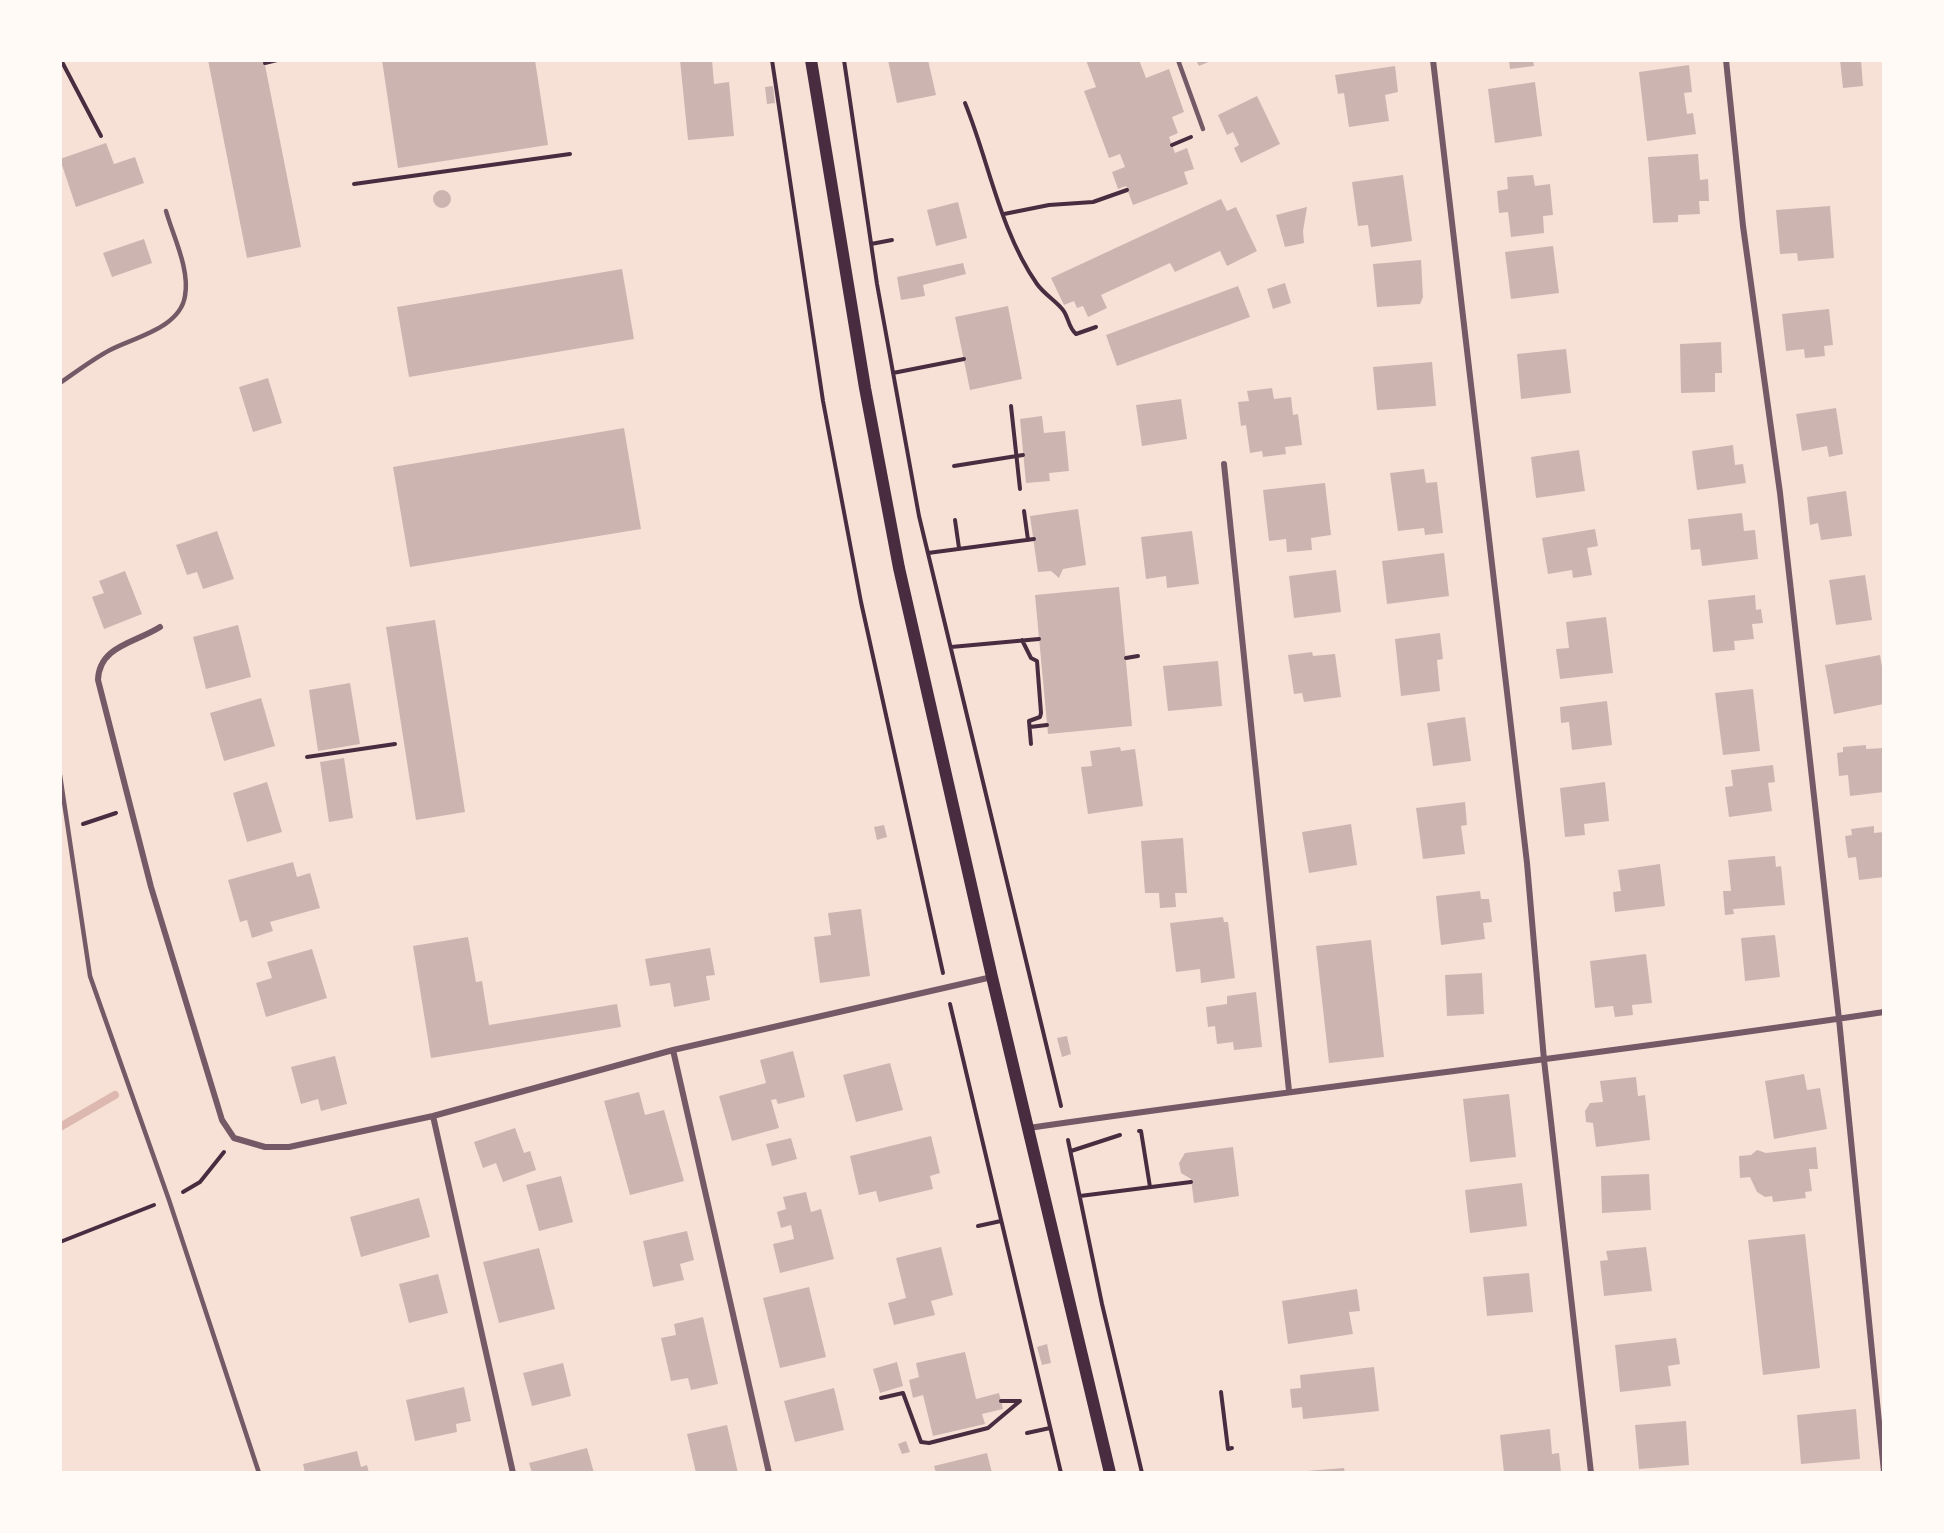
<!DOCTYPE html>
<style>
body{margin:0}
#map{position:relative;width:1944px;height:1533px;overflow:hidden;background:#f7e1d7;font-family:"Golos Text",sans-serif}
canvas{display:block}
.frame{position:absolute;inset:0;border:62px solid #fffaf5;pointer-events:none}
</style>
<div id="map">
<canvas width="1944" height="1533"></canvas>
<div class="frame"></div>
</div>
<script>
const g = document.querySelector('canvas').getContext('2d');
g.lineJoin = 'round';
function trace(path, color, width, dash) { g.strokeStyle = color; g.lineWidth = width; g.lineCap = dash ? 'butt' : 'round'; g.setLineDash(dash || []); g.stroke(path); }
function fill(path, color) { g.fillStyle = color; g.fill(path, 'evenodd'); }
const stream = new Path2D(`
 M60,1127L115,1095`);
const building = new Path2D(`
 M208,60H264L301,247L247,258Z
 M382,60H535L548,145L398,168Z
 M680,60H712L714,84L729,82L734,136L688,140Z
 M888,60H928L936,95L897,103Z
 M1086,60H1139L1146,78L1169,69L1184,112L1172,117L1178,133L1169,137L1175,153L1187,148L1194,169L1184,172L1188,184L1133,205L1126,186L1118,189L1112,172L1125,167L1120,154L1109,158L1084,91L1096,87Z
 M1196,60H1213L1199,66Z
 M1509,60H1533L1534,66L1510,69Z
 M1840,60H1861L1863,86L1843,88Z
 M1689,65L1692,92L1684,93L1687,114L1693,113L1696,134L1647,141L1639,72Z
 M1395,66L1398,92L1385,95L1389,121L1349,127L1344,93L1338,94L1335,75Z
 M1535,82L1542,136L1495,143L1488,89Z
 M773,86L775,103L767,104L765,87Z
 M1257,96L1280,144L1241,163L1234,148L1239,145L1233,132L1227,135L1218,115Z
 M106,143L114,164L135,157L144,183L76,207L60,159Z
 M1698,154L1700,180L1708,179L1709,201H1699L1700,214L1678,215V222L1653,223L1648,157Z
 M1403,175L1412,241L1371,247L1368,225L1358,226L1352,182Z
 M1533,175L1535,186L1550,184L1553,215L1543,216L1544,233L1511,237L1508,212L1499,213L1497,191L1508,189L1507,177Z
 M433 199a9 9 0 1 1 18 0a9 9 0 1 1-18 0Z
 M1221,199L1227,211L1236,207L1257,251L1227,266L1220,251L1175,272L1170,263L1101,295L1107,308L1088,317L1083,306L1077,308L1074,301L1064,305L1051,278Z
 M958,202L967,238L936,246L927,210Z
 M1830,206L1834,258L1798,261L1797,253L1780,254L1776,210Z
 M1307,207L1303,231L1304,243L1285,247L1276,215Z
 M144,239L152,263L112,277L103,253Z
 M1553,246L1559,293L1511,299L1505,252Z
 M1421,260L1423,297L1420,304L1377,307L1373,264Z
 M963,263L966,274L923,285L925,296L901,300L897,277Z
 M622,269L634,339L409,377L397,307Z
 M1285,283L1291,303L1273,309L1267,289Z
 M1238,286L1250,317L1117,366L1106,335Z
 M1008,306L1022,379L970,390L955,317Z
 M1829,309L1833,345L1824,346L1825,356L1805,358L1804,349L1786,351L1782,314Z
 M1721,342L1722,373H1715V392L1681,393L1680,344Z
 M1566,349L1571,393L1521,399L1517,354Z
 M1432,362L1436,406L1377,410L1373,367Z
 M268,378L282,423L253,432L239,387Z
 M1272,388L1274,399L1291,397L1293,415L1298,414L1302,445L1285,447L1286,454L1263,457L1262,451L1250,453L1246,425L1241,426L1238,402L1249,401L1247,391Z
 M1181,399L1187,439L1142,446L1136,405Z
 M1836,408L1843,454L1829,457L1827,446L1802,451L1796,414Z
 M1042,416L1044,433L1065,431L1069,471L1049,473L1050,481L1026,483L1020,419Z
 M624,428L641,529L410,567L393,467Z
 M1733,445L1735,465L1743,464L1746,483L1697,490L1692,451Z
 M1579,450L1585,491L1536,498L1531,457Z
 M1424,469L1426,483L1437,482L1443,533L1425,535L1424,528L1398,531L1390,473Z
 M1325,483L1331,535L1311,538L1312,550L1287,552L1286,539L1269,541L1263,490Z
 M1846,491L1852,536L1821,540L1818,523L1810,525L1807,497Z
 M1078,509L1086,565L1063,569L1059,578L1051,571L1038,572L1030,516Z
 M1742,513L1744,531L1755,530L1758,559L1702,566L1700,549L1691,550L1688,519Z
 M1595,529L1598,546L1587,548L1592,575L1573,578L1572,570L1548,574L1542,538Z
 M217,531L234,579L203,589L197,572L187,575L176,545Z
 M1192,531L1199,584L1167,588L1166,576L1146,579L1141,537Z
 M1444,553L1449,596L1387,604L1382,561Z
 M1336,570L1341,612L1294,618L1289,576Z
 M125,571L142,614L104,629L92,597L104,593L99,581Z
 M1865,575L1872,620L1836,625L1829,580Z
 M1119,587L1132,726L1048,734L1035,595Z
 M1755,595L1756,610L1761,609L1763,623L1752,624L1754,639L1734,641L1735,650L1713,652L1708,600Z
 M1606,617L1613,673L1560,679L1556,649L1569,648L1566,622Z
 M435,620L465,812L416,820L386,627Z
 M238,625L251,677L206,689L193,637Z
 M1440,633L1443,659L1437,660L1440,691L1401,696L1395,639Z
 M1312,652L1313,656L1335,654L1341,697L1304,702L1302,693L1294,694L1288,655Z
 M1880,655L1884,678V704L1834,714L1825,665Z
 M1218,661L1222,706L1168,711L1163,666Z
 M350,683L360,744L318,751L309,690Z
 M1753,689L1760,751L1723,755L1715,693Z
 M261,698L275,746L224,761L210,713Z
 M1607,701L1612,745L1572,750L1569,722L1561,723L1560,707Z
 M1465,717L1471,761L1433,766L1427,723Z
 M1866,745V749L1884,748V792L1850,796L1848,775L1839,776L1837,753L1843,752V747Z
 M1120,747L1121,751L1135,749L1143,806L1088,814L1081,767L1092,766L1090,751Z
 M344,758L353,818L329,822L320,762Z
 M1773,765L1775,782L1768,783L1772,811L1729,817L1725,787L1733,786L1731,770Z
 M267,782L282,832L247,842L233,793Z
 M1605,782L1609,821L1584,824L1585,835L1565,837L1560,788Z
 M1465,802L1467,825L1461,826L1465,854L1423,859L1416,808Z
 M1351,824L1357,865L1309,873L1302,832Z
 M884,825L887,837L877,840L874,827Z
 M1874,826V833L1884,832V877L1859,880L1856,857L1848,858L1845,836L1852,835L1851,829Z
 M1183,838L1187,893H1175L1176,907L1160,908L1159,893H1145L1141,841Z
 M1775,856L1776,867L1781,866L1785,905L1733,909L1734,914L1725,915L1723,891H1731L1728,860Z
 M293,862L297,877L310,873L320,908L270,922L273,931L252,938L247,920L240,922L228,880Z
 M1660,864L1665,906L1615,912L1613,892L1621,891L1618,870Z
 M1480,891L1481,899H1489L1492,922L1483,923L1485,939L1441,945L1436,896Z
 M861,909L870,976L820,983L814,937L831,935L828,913Z
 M1223,917L1224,922H1228L1235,978L1201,983L1200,969L1176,972L1170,923Z
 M1775,935L1780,977L1745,981L1741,938Z
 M468,937L476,982L482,981L489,1025L617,1004L621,1027L431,1058L413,946Z
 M1371,940L1384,1057L1329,1063L1316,946Z
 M710,948L715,975L706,976L710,1000L674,1007L670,983L650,986L645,959Z
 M312,949L327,998L266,1017L256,983L272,978L267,962Z
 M1646,954L1652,1003L1632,1005L1633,1015L1615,1017L1613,1006L1595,1008L1590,961Z
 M1482,973L1484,1014L1447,1016L1445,975Z
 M1256,992L1262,1047L1234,1050L1233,1042L1217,1044L1215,1026L1208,1027L1206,1007L1227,1004V996Z
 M1067,1036L1071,1054L1062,1057L1057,1038Z
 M793,1051L805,1097L778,1104L776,1099L771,1100L779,1128L732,1141L719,1096L766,1083L760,1060Z
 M335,1056L347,1104L321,1111L318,1099L301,1104L291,1067Z
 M890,1063L903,1110L856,1122L843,1075Z
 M1804,1074L1807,1090L1820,1088L1827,1129L1774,1139L1765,1081Z
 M1636,1077L1638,1096L1645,1095L1650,1140L1596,1147L1593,1123L1586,1122L1585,1111L1590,1103L1603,1102L1600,1081Z
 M639,1092L645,1115L664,1110L684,1181L630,1195L604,1101Z
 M1509,1094L1516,1157L1470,1162L1463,1099Z
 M515,1128L524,1153L530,1151L536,1170L503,1182L496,1163L483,1168L474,1142Z
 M931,1136L940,1173L930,1176L933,1189L879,1202L876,1191L859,1195L850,1156Z
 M791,1138L797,1159L772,1166L766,1144Z
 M1233,1147L1239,1196L1194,1203L1191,1179L1181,1173L1179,1163L1185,1153Z
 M1816,1147L1818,1169H1809L1812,1191L1805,1192L1806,1198L1773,1202L1772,1196L1765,1197L1757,1192L1750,1177L1740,1178L1739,1156L1751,1155L1757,1150L1766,1153Z
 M1649,1174L1651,1210L1602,1213L1601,1176Z
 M561,1176L573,1222L539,1231L526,1185Z
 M1522,1183L1527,1226L1470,1233L1465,1190Z
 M806,1192L811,1212L821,1209L834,1259L780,1273L773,1244L794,1239L791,1225L781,1228L777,1212L786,1209L783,1197Z
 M419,1198L430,1237L361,1257L350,1217Z
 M687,1231L694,1260L680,1264L684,1280L653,1287L643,1241Z
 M1805,1234L1820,1368L1763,1375L1748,1240Z
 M941,1247L953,1295L931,1301L935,1315L894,1325L888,1303L906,1298L896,1258Z
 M1646,1247L1652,1291L1604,1296L1600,1261L1608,1260L1606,1251Z
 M539,1248L555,1309L499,1323L483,1262Z
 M1529,1273L1533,1312L1487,1316L1483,1277Z
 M438,1274L448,1313L409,1323L399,1284Z
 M809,1287L826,1357L780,1368L763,1298Z
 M1357,1289L1360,1311L1349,1312L1353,1334L1288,1344L1282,1301Z
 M703,1317L718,1384L691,1390L688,1378L671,1381L661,1338L676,1335L674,1324Z
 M1676,1338L1680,1364L1668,1366L1671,1386L1620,1392L1615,1345Z
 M1047,1344L1051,1363L1042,1365L1037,1347Z
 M965,1352L976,1399L999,1393L1003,1409L982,1414L985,1424L933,1436L923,1395L913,1398L909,1380L919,1377L916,1363Z
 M897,1362L903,1386L880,1393L873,1369Z
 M563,1363L571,1396L532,1406L523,1373Z
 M1374,1367L1379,1411L1303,1419L1302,1407L1292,1408L1290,1389L1301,1388L1300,1375Z
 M464,1387L471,1421L456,1424L457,1432L415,1441L406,1400Z
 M834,1388L844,1430L795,1442L784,1401Z
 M1856,1409L1860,1459L1801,1464L1797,1415Z
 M1686,1421L1689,1465L1639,1469L1635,1425Z
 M727,1425L738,1473H696L687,1434Z
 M1550,1429L1552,1454L1559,1453L1561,1472L1504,1473L1500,1435Z
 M906,1441L910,1452L902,1454L898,1444Z
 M587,1448L594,1473H532L529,1463Z
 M357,1451L361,1467L367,1465L369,1473H305L303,1464Z
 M987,1453L992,1473H936L934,1466Z
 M1344,1468L1345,1473H1307V1471Z`);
const path = new Path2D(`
 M61,60L101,136
 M772,60L823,401L861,602L943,973
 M839,60H841
 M844,60L877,284L919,516L1061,1106
 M265,63L277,60
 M965,103C989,162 1000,231 1037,284C1044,294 1056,301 1063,310C1069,318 1068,327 1076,334L1096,327
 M1172,145L1191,137
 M354,184L570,154
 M1004,214L1049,205L1093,202L1127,190
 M871,244L892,240
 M893,373L964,359
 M1011,406L1020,489
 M954,466L1023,455
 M1024,511L1028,540
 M955,520L959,548
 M928,553L1034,539
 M1022,640L1031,658L1037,661L1041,713L1040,717L1029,721L1031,744
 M951,647L1039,639
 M1126,658L1138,656
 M1030,727L1047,725
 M307,757L395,744
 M83,824L116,813
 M950,1004L1061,1473
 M1139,1131H1141L1150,1187
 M1068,1140L1102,1304L1142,1473
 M1071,1151L1120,1135
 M183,1192L200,1182L224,1152
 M1080,1196L1191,1182
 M978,1226L1001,1221
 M60,1242L154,1205
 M1221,1392L1228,1449L1232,1448
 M881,1398L903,1393L921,1442L929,1443L988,1428L1020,1401
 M1001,1401H1020
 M1027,1433L1050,1428`);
const service = new Path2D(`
 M1178,60L1203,129
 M60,383C76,372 93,359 110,350C135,337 180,328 185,296C190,269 173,236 166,211
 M60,775L90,976L169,1200L259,1473`);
const minor = new Path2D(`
 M1433,60L1527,863L1544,1060L1591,1473
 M1726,60L1743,226L1780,493L1839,1019L1884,1472
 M1224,464L1289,1091
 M160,627C135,643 99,646 98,680L151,887L222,1120L234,1138L265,1147H289L433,1116L673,1050L992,977
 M673,1050L769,1473
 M433,1116L513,1473
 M1029,1128C1313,1087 1599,1055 1884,1012`);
const secondary = new Path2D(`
 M811,60L865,388L899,568L992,977L1110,1473`);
trace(stream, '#dcb8b0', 8);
fill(building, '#ccb4b1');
trace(path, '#4a2c40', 4);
trace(service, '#755966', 4.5);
trace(minor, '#755966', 6);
trace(secondary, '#4a2c40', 12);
</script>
